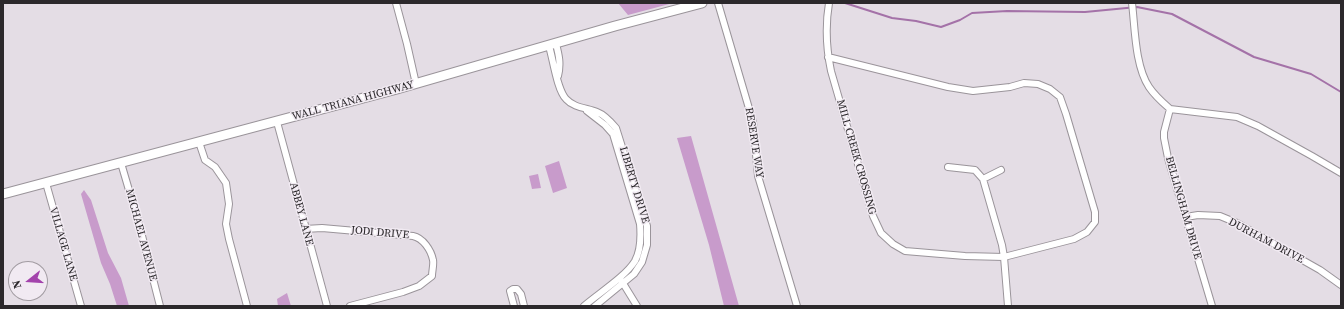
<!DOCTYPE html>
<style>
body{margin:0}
#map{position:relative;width:1344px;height:309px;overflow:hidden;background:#e4dde5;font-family:"Source Serif 4",serif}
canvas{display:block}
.frame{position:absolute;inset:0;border:4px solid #2b282b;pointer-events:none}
.north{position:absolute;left:8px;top:261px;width:40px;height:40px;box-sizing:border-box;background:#f1eaf2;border:1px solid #a29ca2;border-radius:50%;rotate:253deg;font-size:11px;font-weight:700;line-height:16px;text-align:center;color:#2b282b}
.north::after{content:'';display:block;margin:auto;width:14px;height:18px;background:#a343ac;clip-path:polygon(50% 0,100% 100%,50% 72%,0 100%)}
</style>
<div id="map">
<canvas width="1344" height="309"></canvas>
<div class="frame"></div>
<div class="north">N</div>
</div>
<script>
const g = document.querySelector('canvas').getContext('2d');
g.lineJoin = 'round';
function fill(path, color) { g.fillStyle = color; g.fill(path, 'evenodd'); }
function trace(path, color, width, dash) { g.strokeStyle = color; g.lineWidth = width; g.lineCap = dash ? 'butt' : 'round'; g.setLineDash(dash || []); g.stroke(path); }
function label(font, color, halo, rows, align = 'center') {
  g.font = font + ' "Source Serif 4",serif'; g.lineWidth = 3; g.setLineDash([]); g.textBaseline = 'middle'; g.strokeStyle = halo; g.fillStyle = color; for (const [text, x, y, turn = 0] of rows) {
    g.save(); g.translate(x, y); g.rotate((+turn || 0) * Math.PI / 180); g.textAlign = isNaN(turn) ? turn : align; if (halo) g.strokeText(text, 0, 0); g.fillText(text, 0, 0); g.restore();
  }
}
const green = new Path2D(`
 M618,3H673L628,15Z
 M691,136L739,306H724L709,245L677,138Z
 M559,161L567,188L553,193L545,166Z
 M538,174L541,188L532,189L529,176Z
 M84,190L91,200L108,253L121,278L129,306H117L110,284L101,263L81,194Z
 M287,293L291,306H278L277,299Z`);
const stream = new Path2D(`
 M845,3L892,18L916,21L941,27L960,20L972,13L1007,11L1085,12L1137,7L1172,14L1254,57L1311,74L1341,92`);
const minor = new Path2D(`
 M396,3L407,44L416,84
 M718,3L753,122L758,176L797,306
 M1132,3C1135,28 1135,66 1149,87C1155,96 1162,102 1170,109L1237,117L1258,126L1312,156L1341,173
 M556,44C559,55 561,64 558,76
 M549,46C553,59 557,90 566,99C574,108 587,108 597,112C605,115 611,122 616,128L647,226V245L642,262L634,274L595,306
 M828,57L948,87L973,91L1010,87L1024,83L1038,84L1050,89L1060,97L1066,114L1095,212V222L1087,232L1074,239L1004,257L965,256L905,251L893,244L881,233L873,216L831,71C826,47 825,27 829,3
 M1170,109L1164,132V138L1168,158L1212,306
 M277,122L327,306
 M199,142L205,160L215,167L226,183L229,204L226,224L229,239L247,306
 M121,163L139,224L160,306
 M948,167L975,170L983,179L1002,245L1004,257L1008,306
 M983,179L1001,170
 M46,183L81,306
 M1186,217L1198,215L1220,216L1237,223L1320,270L1341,285
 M305,229L322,228L413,236C423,238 431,250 433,260C434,264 432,271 432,276L419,286L403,292L350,306
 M621,280L637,306
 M514,306L510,291L513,289H517L521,294L524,306
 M584,306C599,293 625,277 635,261C641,250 641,236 640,224L613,134L605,125L587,111`);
const secondary = new Path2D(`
 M3,194L397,89L615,26L702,3`);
const streetNames = [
 ["WALL TRIANA HIGHWAY",353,101,-15],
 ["RESERVE WAY",754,143,81],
 ["MILL CREEK CROSSING",856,157,74],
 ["LIBERTY DRIVE",634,185,73],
 ["BELLINGHAM DRIVE",1183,208,74],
 ["ABBEY LANE",301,214,75],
 ["JODI DRIVE",380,233,5],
 ["MICHAEL AVENUE",141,235,75],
 ["DURHAM DRIVE",1266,241,28],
 ["VILLAGE LANE",63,244,74]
];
fill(green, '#c89bcb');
trace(stream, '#a472a8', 2);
trace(minor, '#9a949a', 8);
trace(secondary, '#9a949a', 11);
trace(minor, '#fff', 6);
trace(secondary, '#fff', 9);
label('11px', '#2b282b', '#f1eaf2', streetNames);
</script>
